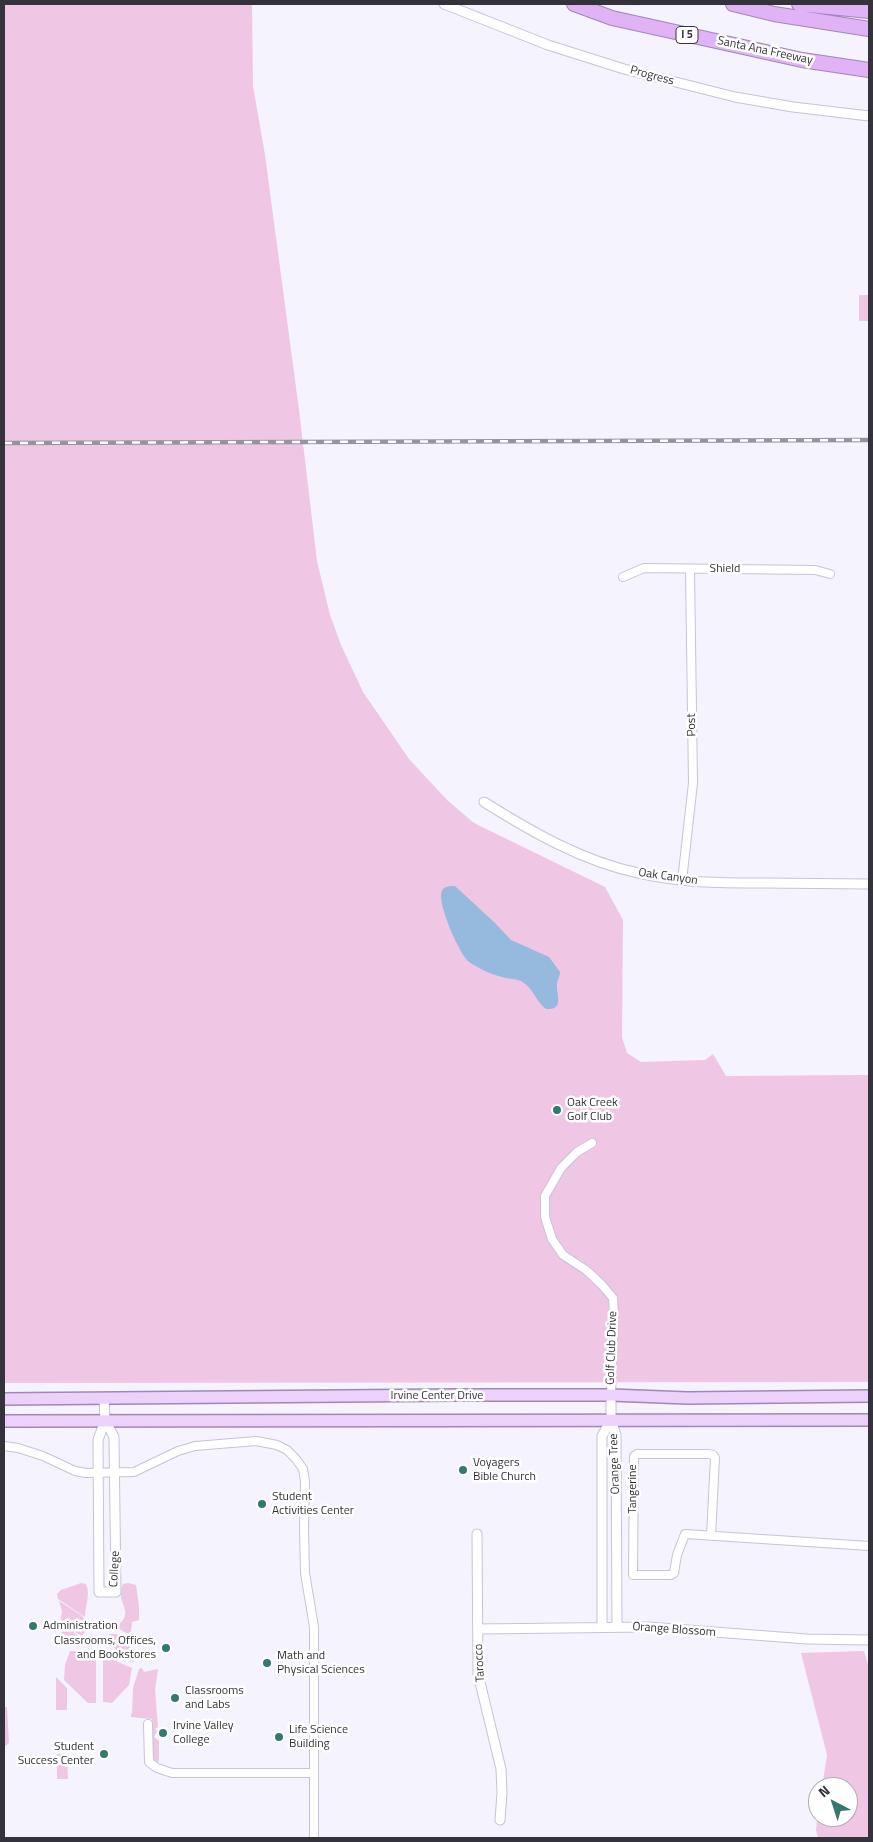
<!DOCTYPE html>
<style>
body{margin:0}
#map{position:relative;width:873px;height:1842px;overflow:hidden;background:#f4f3fe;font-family:"Titillium Web",sans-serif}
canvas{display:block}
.frame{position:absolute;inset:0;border:5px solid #34333b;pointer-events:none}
.north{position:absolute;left:808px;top:1777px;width:50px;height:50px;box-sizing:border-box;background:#fff;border:1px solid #aeadb1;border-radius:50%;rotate:320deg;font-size:14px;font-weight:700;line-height:20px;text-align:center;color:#34333b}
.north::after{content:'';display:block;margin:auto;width:18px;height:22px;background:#337970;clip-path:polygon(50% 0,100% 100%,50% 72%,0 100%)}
</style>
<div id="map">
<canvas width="873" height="1842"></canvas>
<div class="frame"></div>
<div class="north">N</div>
</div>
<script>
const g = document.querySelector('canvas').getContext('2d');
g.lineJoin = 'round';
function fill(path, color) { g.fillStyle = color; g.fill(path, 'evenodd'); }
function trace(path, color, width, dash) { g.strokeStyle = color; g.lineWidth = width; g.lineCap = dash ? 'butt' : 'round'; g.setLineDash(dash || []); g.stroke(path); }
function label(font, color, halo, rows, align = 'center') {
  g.font = font + ' "Titillium Web",sans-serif'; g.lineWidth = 5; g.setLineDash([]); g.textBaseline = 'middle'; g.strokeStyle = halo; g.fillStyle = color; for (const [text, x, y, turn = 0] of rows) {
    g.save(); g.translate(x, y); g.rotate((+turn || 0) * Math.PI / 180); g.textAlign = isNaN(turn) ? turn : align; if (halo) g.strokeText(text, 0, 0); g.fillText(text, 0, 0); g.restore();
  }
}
const green = new Path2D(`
 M4,4H252L253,86L265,155L299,410L317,561L330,615L341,645L363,692L409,759L447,800L474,823L605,887L623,920L622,1037L627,1053L641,1062L705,1060L713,1054L726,1076L869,1075V1382L4,1383Z
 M859,295H869V321H859Z
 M81,1583L86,1584C91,1595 85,1605 85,1617L58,1599L57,1594L61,1590Z
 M128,1583L136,1585L139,1606V1620L132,1622L131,1631L128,1634L116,1627C135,1612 119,1606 121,1592C121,1589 122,1587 123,1584Z
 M59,1601L81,1615L90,1625L82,1636L75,1632L74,1628L72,1629L75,1634L82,1637L76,1642L64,1644L60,1627L62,1611Z
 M109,1634H116L129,1641L134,1662C120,1658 111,1647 109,1634Z
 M70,1651H90L92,1655L96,1656V1703H88L64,1680L65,1665Z
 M864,1651L869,1668V1838H818L816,1830L818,1814V1817H848V1787H822L827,1755L801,1653Z
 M108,1652L118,1662L132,1668L129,1685L112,1703L103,1702V1656H106Z
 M142,1668L144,1672L158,1669L155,1690L158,1727L155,1729L157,1731L154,1737L159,1741V1761L157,1763L153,1758L152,1719L131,1717V1715L132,1713L133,1688L139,1669Z
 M56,1677L67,1688V1710H56Z
 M4,1707H7L9,1743L4,1747Z
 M57,1754H67L68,1779H57Z`);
const water = new Path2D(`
 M455,886L495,923L511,940L549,957L560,972C560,977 557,980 557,984C556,995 565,1010 546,1009C536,1002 533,987 521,981C516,979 511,979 506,978C493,975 478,969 468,961C459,953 436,901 442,891C444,886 450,886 455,886Z`);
const minor = new Path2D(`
 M623,577L644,568L815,570L830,574
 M682,881L693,783L690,569
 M592,1143L577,1152L561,1168L545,1196V1217L552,1239L563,1255L586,1270L602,1285L613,1298L614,1314L611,1395
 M4,1446L18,1448L43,1456L75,1471L86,1473L134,1472L178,1451L195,1446L256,1441L277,1445L287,1450L296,1459L303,1469L305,1481L304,1529L305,1573L314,1627V1838
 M711,1536L715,1458L713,1455L709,1454H637L634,1456L633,1575H671L674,1573L677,1555L685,1534L869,1546
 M148,1724L149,1762L157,1768L172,1773H314`);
const tertiary = new Path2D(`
 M444,4L548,45L624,69L735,97L793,107L869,116
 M484,802C532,832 582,861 638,873C679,883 721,883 763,883C798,883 834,884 869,884
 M611,1395V1420L616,1435L617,1626
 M104,1399L105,1420L98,1440L99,1592H116L114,1437L105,1420
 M477,1534L478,1674L501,1769L502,1793L500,1820
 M602,1627V1436L611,1420
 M479,1629L648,1627L807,1639L869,1640`);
const primary = new Path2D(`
 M4,1399L456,1395H611L687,1398L869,1396
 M4,1421L869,1420`);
const motorway = new Path2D(`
 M574,4L612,18L802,60L869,70
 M733,4L774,14L869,29
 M799,4L869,11`);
const rail = new Path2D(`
 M4,443L869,440`);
const markers = [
 [557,1110,5,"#337970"],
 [463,1470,5,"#337970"],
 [262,1504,5,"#337970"],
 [33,1626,5,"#337970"],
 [166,1648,5,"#337970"],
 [267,1663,5,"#337970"],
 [175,1698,5,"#337970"],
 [163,1733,5,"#337970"],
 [279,1737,5,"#337970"],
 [104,1754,5,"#337970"]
];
const shields = [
 [687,35,22]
];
const shieldNames = [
 ["I 5",687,35]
];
const streetNames = [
 ["Santa Ana Freeway",765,51,12],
 ["Progress",652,76,15],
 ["Shield",725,569],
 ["Post",692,725,-91],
 ["Oak Canyon",668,877,8],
 ["Golf Club Drive",612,1348,-88],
 ["Irvine Center Drive",437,1396],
 ["Orange Tree",615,1464,-92],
 ["Tangerine",633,1489,-90],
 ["College",115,1569,-87],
 ["Orange Blossom",674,1630,4],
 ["Tarocco",480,1663,-93]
];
const poiNames = [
 ["Oak Creek",567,1103],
 ["Golf Club",567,1117],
 ["Voyagers",473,1463],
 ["Bible Church",473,1477],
 ["Student",272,1497],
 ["Activities Center",272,1511],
 ["Administration",43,1626],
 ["Classrooms, Offices,",156,1641,"right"],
 ["and Bookstores",156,1655,"right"],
 ["Math and",277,1656],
 ["Physical Sciences",277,1670],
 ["Classrooms",185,1691],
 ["and Labs",185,1705],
 ["Irvine Valley",173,1726],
 ["College",173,1740],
 ["Life Science",289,1730],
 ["Building",289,1744],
 ["Student",94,1747,"right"],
 ["Success Center",94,1761,"right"]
];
fill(green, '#efc6e4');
fill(water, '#96badd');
trace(minor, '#c6c4d5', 10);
trace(tertiary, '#c6c4d5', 11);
trace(primary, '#a386b5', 14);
trace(motorway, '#a386b5', 16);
trace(minor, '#fff', 8);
trace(tertiary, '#fff', 9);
trace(primary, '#ecd1fa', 11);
trace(motorway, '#dfb3f6', 14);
trace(rail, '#96959f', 4.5);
trace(rail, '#fff', 2.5, [8]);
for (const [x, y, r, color] of markers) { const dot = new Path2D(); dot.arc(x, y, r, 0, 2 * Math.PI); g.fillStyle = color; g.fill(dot); trace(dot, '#fff', 2); }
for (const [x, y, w] of shields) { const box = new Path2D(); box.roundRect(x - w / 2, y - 8.5, w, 17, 4); g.fillStyle = '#fff'; g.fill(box); trace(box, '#34333b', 1); }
label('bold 11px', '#34333b', null, shieldNames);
label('12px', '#34333b', '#fff', streetNames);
label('12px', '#34333b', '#fff', poiNames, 'left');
</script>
